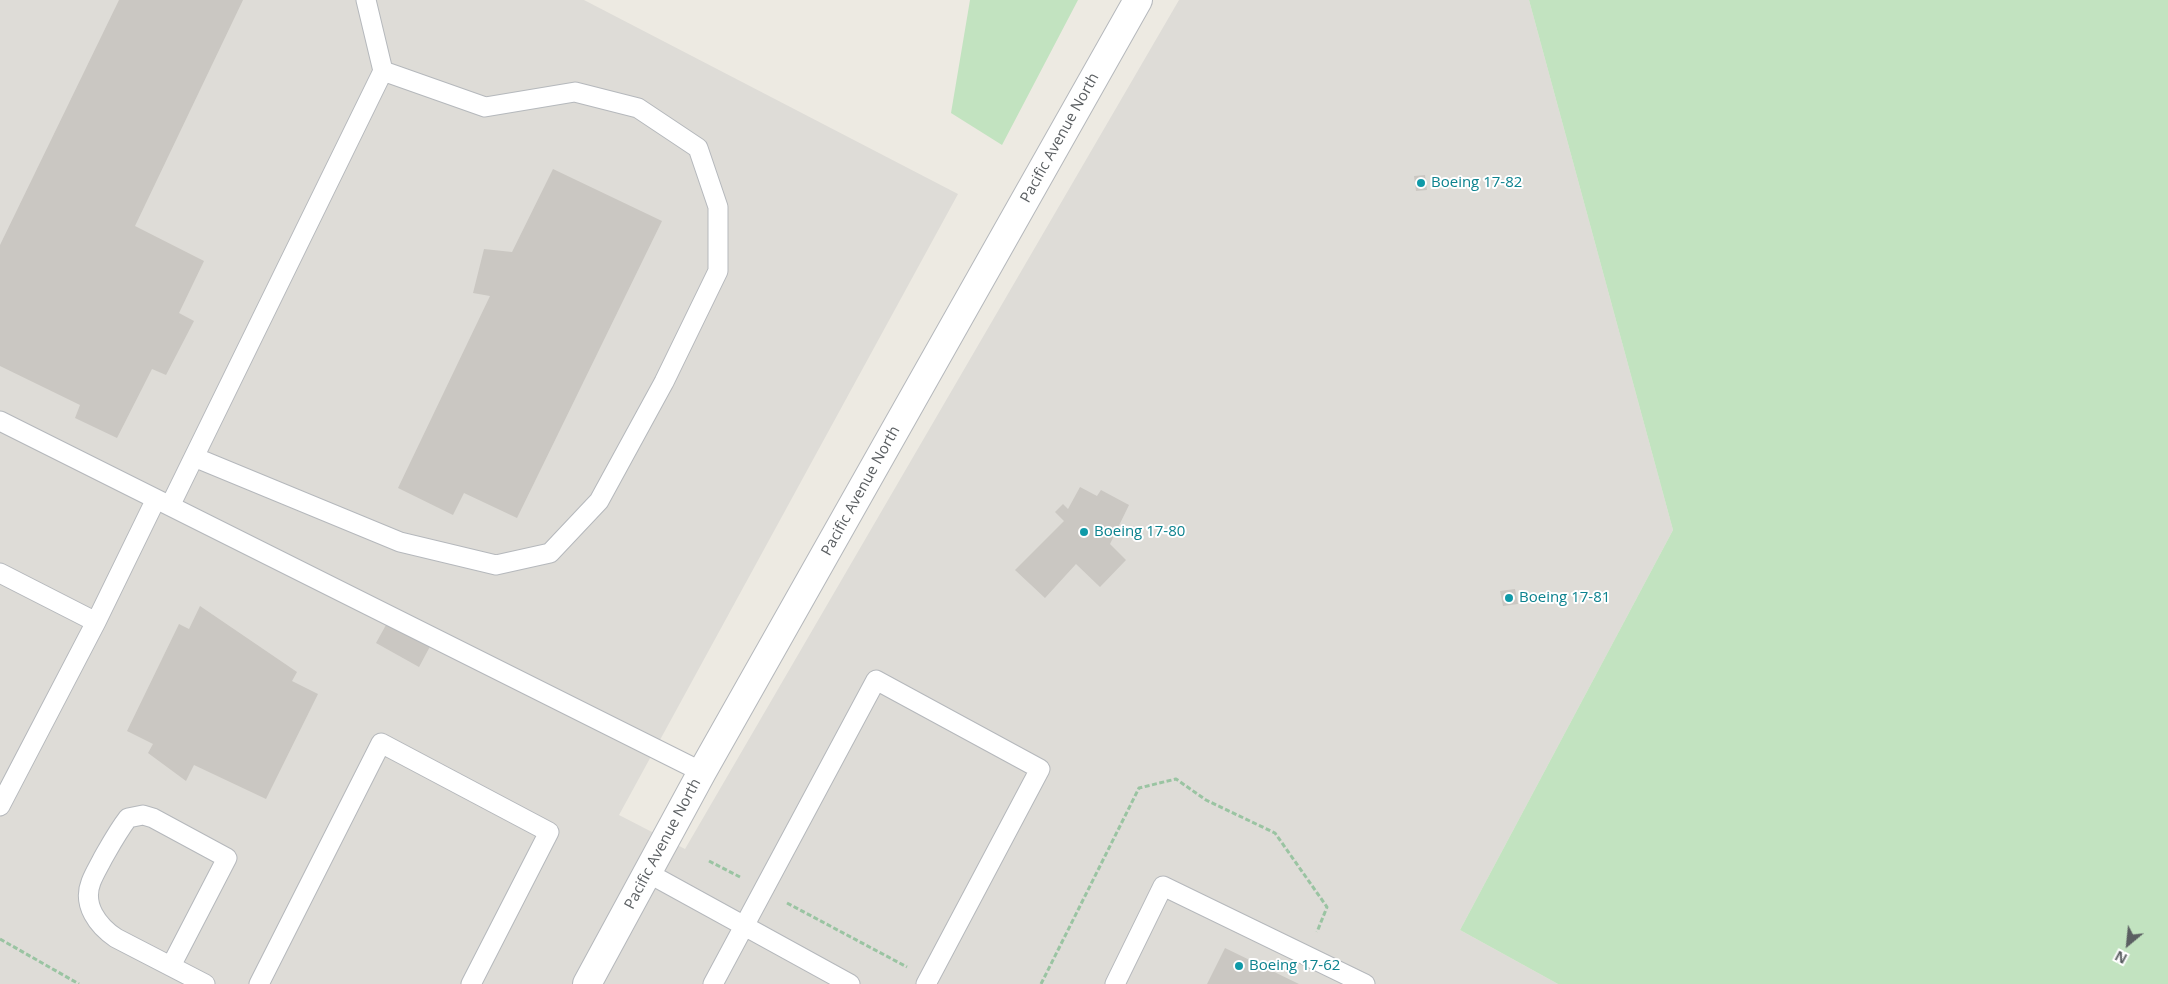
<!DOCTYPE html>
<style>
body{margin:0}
#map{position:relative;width:2168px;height:984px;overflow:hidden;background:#edeae2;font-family:"Open Sans",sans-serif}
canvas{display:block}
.north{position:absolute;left:2103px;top:919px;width:50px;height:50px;-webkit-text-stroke:4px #fff;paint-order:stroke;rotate:208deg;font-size:14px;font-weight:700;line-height:20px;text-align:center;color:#5b5f62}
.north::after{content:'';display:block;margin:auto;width:18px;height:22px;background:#5b5f62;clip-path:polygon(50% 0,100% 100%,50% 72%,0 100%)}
</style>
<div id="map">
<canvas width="2168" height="984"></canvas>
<div class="north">N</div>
</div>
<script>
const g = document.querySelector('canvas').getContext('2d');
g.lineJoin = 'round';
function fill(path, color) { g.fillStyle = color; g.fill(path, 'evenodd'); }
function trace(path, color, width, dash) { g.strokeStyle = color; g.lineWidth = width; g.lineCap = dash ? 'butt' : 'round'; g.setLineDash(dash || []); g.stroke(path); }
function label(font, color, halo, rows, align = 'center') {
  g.font = font + ' "Open Sans",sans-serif'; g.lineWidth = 4; g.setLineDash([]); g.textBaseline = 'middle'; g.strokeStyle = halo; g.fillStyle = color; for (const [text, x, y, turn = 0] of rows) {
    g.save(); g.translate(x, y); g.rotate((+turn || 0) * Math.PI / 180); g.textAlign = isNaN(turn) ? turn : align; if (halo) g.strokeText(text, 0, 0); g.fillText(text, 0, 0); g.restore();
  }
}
const industrial = new Path2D(`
 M0,0H584L958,194L619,815L685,849L1179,0H1529L1673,530L1460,930L1558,984H0Z`);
const green = new Path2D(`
 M970,0H1078L1002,145L951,113Z
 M1529,0H2168V984H1558L1460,930L1673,530Z`);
const building = new Path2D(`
 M119,0H243L135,226L204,261L179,313L194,321L166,375L152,369L117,438L75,418L80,405L0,366V245Z
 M553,169L662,221L517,518L464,493L453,515L398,488L490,296L473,293L484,249L512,252Z
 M1425,175L1427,190L1416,191L1414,176Z
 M1080,487L1097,496L1101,490L1129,505L1110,544L1126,560L1100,587L1076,564L1045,598L1015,570L1064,521L1055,512L1063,504L1068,509Z
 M1515,589L1518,604L1503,606L1500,591Z
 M200,606L297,672L292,681L318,694L266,799L194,765L186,781L148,753L153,744L127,731L179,624L189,629Z
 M391,616L434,639L419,667L376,643Z
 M1225,948L1299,984H1207Z`);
const path = new Path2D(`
 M709,861L740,877
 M787,903L907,967
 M0,939L79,984
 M1041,984L1139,788L1176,779L1206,800L1275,833L1327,907L1317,932`);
const service = new Path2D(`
 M0,421L702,772
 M194,457L400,542L496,565L550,553L599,501L664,382L718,271V207L698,148L638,108L575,92L485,107L383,71
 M170,506L383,71L366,0
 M0,573L96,622
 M0,806L96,622L156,499
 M648,873L850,984
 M171,966L227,858L153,818L143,815L128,818C118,831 111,844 103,858C99,866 94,874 91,882C82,905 98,926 116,938L205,984
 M259,984L381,743L549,832L471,984
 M713,984L876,680L1040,769L926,984
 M1115,984L1163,886L1365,984`);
const tertiary = new Path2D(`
 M587,984L702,772L1138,0`);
const markers = [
 [1421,183,5,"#0f9aa8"],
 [1084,532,5,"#0f9aa8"],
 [1509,598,5,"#0f9aa8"],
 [1239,966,5,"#0f9aa8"]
];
const streetNames = [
 ["Pacific Avenue North",1060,138,-61],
 ["Pacific Avenue North",861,491,-61],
 ["Pacific Avenue North",663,844,-62]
];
const cultureNames = [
 ["Boeing 17-82",1431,183],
 ["Boeing 17-80",1094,532],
 ["Boeing 17-81",1519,598],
 ["Boeing 17-62",1249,966]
];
fill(industrial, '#dedcd7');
fill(green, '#c2e3c0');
fill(building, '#cac7c2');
trace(service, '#b5b8bc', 21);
trace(tertiary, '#b5b8bc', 30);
trace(path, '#9ac4a2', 3, [5, 2.5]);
trace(service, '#fff', 19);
trace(tertiary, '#fff', 28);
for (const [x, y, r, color] of markers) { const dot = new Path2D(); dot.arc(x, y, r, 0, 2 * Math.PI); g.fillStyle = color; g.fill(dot); trace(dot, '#fff', 2); }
label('15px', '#5b5f62', '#fff', streetNames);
label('15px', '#0d838f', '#fff', cultureNames, 'left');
</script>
